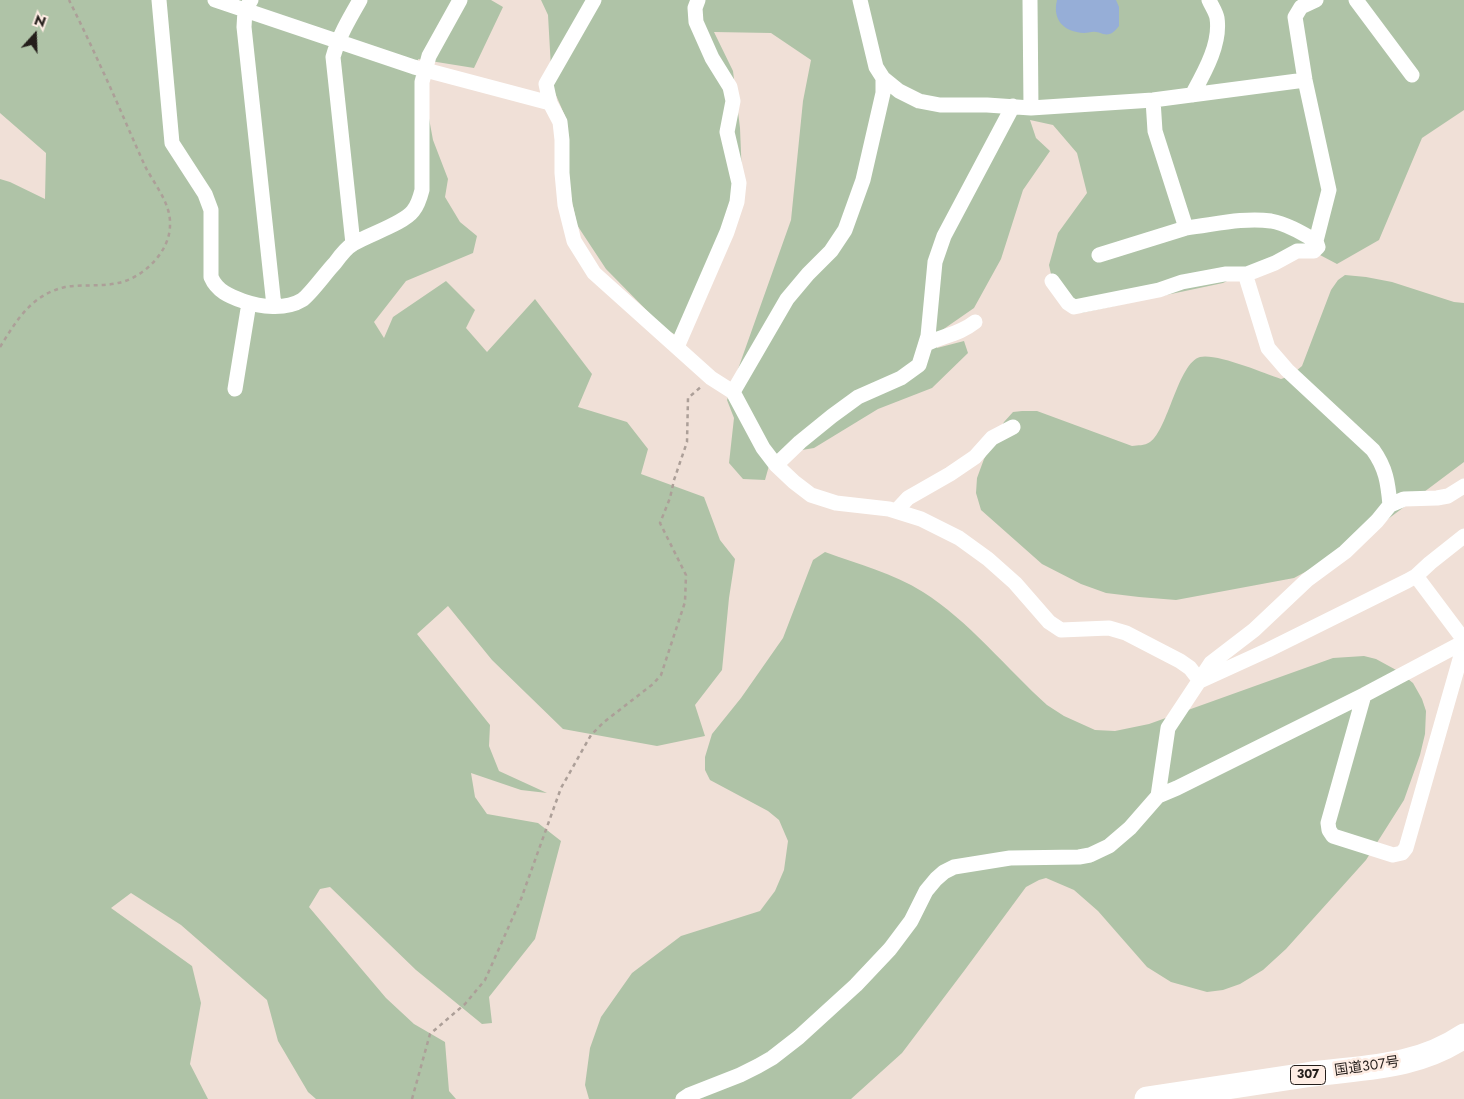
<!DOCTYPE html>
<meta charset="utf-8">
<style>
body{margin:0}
#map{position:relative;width:1464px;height:1099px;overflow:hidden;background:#f0e0d7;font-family:Jost,sans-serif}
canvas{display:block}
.north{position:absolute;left:10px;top:10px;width:50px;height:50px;-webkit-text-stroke:4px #feede4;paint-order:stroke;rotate:20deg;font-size:14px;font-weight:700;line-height:20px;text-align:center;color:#241e1b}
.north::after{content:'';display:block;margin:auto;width:18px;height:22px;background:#241e1b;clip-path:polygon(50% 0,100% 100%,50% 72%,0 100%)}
</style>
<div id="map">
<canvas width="1464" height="1099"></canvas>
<div class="north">N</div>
</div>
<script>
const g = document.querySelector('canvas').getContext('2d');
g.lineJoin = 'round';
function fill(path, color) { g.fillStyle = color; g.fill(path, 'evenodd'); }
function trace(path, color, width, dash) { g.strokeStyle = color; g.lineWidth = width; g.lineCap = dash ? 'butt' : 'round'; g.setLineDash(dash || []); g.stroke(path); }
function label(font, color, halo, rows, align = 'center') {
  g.font = font + ' Jost,"Noto Sans JP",sans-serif'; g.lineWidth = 5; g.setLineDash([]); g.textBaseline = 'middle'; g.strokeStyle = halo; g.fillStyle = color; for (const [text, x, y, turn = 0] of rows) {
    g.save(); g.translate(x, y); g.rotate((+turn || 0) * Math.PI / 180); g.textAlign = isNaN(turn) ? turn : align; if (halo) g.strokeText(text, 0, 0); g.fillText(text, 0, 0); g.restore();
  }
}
const green = new Path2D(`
 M0,0H491L503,7L474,68L418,59L433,140L448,179L445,197L460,222L477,236L473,253L406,281L374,322L384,338L393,317L446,281L475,310L466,328L487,352L535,299L592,374L578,407L627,422L648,449L641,474L704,497L720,540L735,559L729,598L722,670L695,705L705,736L657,746L563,729L492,660L448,606L417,634L490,725L489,746L499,771L547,793L521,790L471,773L475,797L487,814L538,823L561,841L535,939L489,997L492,1023L482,1024L416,970L330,887L320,889L309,907L386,998L414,1024L445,1042L449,1091L456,1099H316L308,1092L278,1041L267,1000L181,925L131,893L111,908L192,966L201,1003L190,1064L208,1099H0V179L10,182L45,199L46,153L0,113Z
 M541,0H1464V110L1422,138L1379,240L1337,264L1301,245L1223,283L1081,313L1055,292L1049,265L1058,233L1087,193L1077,153L1053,125L1030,120L1036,138L1050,151L1023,190L1001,259L974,308L938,333L937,348L964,341L968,353L932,388L878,409L814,448L772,455L765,480L743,479L729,463L734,418L727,400L791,220L803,101L811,60L771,33L714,32L733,71L740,128L743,201L683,339L665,329L606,269L577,225L566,173L565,116L552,86L548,15Z
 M1345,275L1366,277L1392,282L1454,302L1464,303V462L1348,549L1294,578L1176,600L1139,597L1106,593L1081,584L1042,564L981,510L976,493L977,478L984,459L1004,422L1013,412L1022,411H1037L1132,446C1138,445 1144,446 1150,442C1168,430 1178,363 1200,357C1216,353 1264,373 1281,379L1290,376L1302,366L1331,290L1338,280Z
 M825,552C858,564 893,573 923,592C968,620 1007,669 1047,705L1064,716L1095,730L1115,731L1149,724L1333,658L1364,656L1376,659L1398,671L1413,683L1422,699L1426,711L1425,734L1420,755L1404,800L1366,860L1286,949L1263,970L1240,984L1223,990L1207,992L1171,982L1147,967L1098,911L1074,890L1046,878L1039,880L1026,887L964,971L902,1053L851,1099H589L585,1085L590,1048L601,1017L632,973L681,936L760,911L775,891L784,870L788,841L779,820L768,811L710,780L705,770V757L712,734L741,698L783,638L813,560Z`);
const water = new Path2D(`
 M1057,0H1116L1119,7V26C1115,31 1111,36 1103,34C1100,33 1099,32 1096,32C1092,31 1088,33 1084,33C1064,32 1052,20 1057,0Z`);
const path = new Path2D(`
 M0,347C17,320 31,295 65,287C82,284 100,287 118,283C143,278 170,252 170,225C171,203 154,184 145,166C130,133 116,99 100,65C90,43 80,22 69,0
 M412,1099L430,1034L465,1004L485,980L521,899L561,788L591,735L604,722L653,684L661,675L685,602L686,575L660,523L670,498L674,480L687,442L688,398L702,386`);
const minor = new Path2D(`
 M159,0L172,143L205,194L211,210V277C217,291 229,296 243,301C260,307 286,310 302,300C310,295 327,271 335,263C340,256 346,248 353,244C369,234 403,224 413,211C418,205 420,198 422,190V82L429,56L460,0
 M215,0L414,67L550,103
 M251,0L245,10L244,27L274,306
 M594,0L546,84L550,103L560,122L562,140V173L565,205L574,241L594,273L711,378L733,392L763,448L776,465L794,482L811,495L836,503L889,509L921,519L959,538L988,559L1015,583L1049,622L1061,630L1109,628L1126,633L1180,661L1190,668L1200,681
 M860,0L876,67L883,78L899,91L919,101L940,105H987L1031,108L1153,100L1305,80
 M1030,0L1031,108
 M1356,0L1412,75
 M1192,95C1204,73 1221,44 1217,18C1216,12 1211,5 1209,0
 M1153,100L1155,131L1186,228C1213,225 1243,217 1271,221C1287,224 1302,233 1316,241L1329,190L1305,80L1295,17L1301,7L1316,0
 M1316,241L1318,247L1314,251H1297L1275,263L1247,274V280L1268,348L1287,370L1373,450C1386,468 1388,483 1390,505
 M353,244L333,57C339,36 349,19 360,0
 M1099,255L1186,228
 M1052,281L1068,303L1074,307L1159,290L1182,282L1225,274H1247
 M926,344C942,336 960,334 975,322
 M677,347L727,232L737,202L739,183L727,132L733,101L730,87L712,58L696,22L695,8L698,0
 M235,389L249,303
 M733,392L787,299L808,274L831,251L845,230L863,180L883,93V78
 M776,465L800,442L832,416L858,397L901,378L919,365L928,336L935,262L944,236L1013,106
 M896,511L908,498L950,474L975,457L992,438L1013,427
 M1416,576L1464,640
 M1200,681L1268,650L1407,581L1416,576L1430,563L1464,536
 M1364,695L1328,823L1329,830L1333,836L1393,855L1402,853L1406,848L1464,645
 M1158,796L1168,728L1211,663L1254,630L1307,580L1345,552L1377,521L1390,505L1404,499L1437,498L1448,496L1464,486
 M683,1099L689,1095L740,1075L758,1066L772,1058L799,1037L856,985L890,949L911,921L926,891L936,879L944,872L954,867L1010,858L1079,857L1090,855L1109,846L1130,828L1158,796L1177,788L1364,695L1464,642`);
const trunk = new Path2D(`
 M1147,1099C1200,1091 1253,1083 1306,1075C1362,1067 1415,1069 1464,1036`);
const shields = [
 [1308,1075,35]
];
const shieldNames = [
 ["307",1308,1075]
];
const streetNames = [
 ["国道307号",1367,1067,-8]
];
fill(green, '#afc3a7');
fill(water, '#96aed7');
trace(path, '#ac9f98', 2.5, [4, 4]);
trace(minor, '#fff', 15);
trace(trunk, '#fff', 25);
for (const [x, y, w] of shields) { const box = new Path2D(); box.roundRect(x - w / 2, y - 9.5, w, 19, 4); g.fillStyle = '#feede4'; g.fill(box); trace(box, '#241e1b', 1); }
label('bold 12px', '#241e1b', null, shieldNames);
label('14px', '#241e1b', '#feede4', streetNames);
</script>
